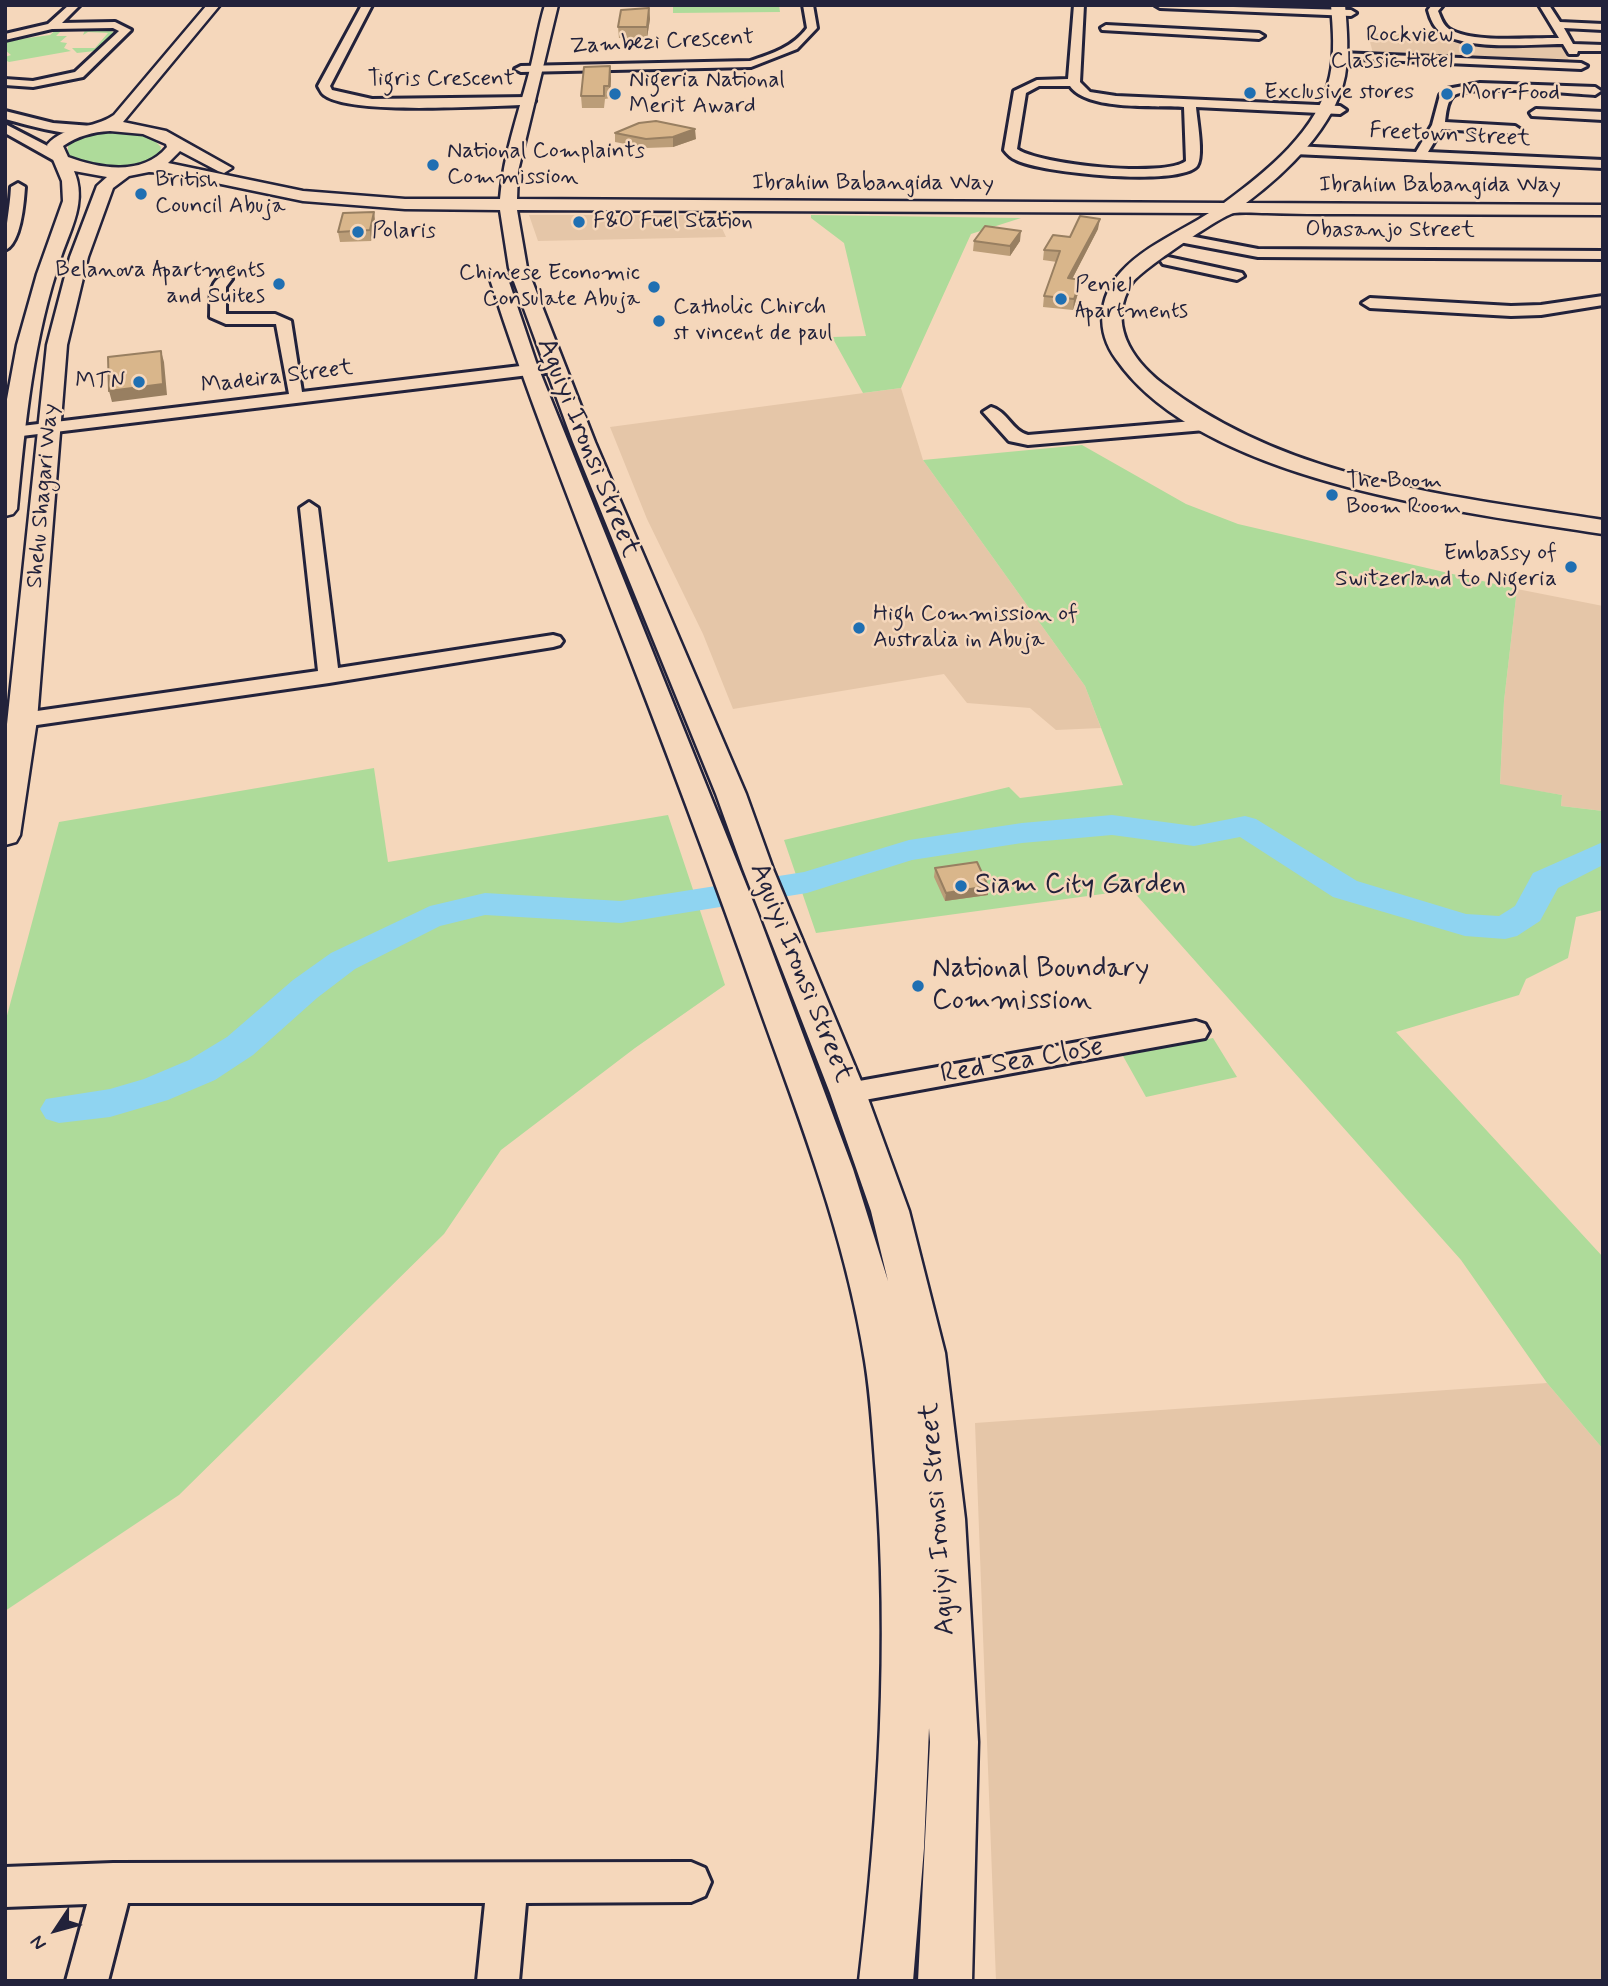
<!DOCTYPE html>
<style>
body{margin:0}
#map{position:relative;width:1608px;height:1986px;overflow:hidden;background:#f5d7bb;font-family:Mynerve,sans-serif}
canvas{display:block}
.frame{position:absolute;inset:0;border:7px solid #22223b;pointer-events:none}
.north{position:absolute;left:21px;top:1895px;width:70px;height:70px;-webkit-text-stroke:5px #f5d7bb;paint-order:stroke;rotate:234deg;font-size:19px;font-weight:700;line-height:28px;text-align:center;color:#22223b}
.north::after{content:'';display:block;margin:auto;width:24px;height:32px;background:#22223b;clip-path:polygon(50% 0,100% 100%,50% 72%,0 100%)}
</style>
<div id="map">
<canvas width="1608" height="1986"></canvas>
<div class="frame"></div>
<div class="north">N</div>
</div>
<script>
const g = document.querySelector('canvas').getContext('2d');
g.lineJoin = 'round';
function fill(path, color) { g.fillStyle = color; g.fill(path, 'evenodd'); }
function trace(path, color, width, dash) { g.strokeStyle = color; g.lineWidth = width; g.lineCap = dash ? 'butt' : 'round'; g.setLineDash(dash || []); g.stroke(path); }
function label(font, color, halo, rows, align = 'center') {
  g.font = font + ' Mynerve,sans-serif'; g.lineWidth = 5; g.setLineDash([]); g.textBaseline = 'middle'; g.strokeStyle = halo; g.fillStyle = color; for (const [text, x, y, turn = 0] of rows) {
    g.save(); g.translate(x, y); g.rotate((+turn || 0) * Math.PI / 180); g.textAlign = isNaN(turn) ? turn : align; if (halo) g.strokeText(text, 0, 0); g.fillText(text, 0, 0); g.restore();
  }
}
const built = new Path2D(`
 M1372,33L1413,34L1416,38L1554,44L1560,45L1569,60L1373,53L1370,42H1374L1371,38Z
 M529,215H716L726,237L538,241Z
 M901,388L923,460L1085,686L1101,728L1056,730L1030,708L967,703L944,674L733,709L703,634L647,519L610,427Z
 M1517,589L1603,606V811L1561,806L1562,795L1500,785L1504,701Z
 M1547,1383L1603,1449V1981H996L975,1423Z`);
const green = new Path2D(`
 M673,5H779L780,12L673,13Z
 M58,28H96L114,32L92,56L95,51L77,53L72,48H95L108,33L88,32L83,35L85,30H62L56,36H67L60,42L67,43L64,48L71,51L9,62L5,60V57L11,55L5,50V41L50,35Z
 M130,130L149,135L161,147L160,153C137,171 91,175 68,155V146C82,129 110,131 130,130Z
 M811,215L1021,218L971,234L901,388L863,393L832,337L866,336L844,243L811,218Z
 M1082,445L1186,504L1238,524L1517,589L1504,701L1500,784L1562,795L1561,806L1603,811V910L1576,917L1568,958L1526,979L1519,995L1396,1032L1603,1257V1449L1547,1383L1461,1260L1132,890L816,933L784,840L1009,787L1020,798L1123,785L1085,686L923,460Z
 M374,768L388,862L668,815L725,985L635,1048L501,1150L444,1234L179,1495L5,1611V1023L59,822Z
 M1213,1038L1237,1077L1146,1097L1123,1056Z`);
const river = new Path2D(`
 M1112,815L1194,826L1245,816L1256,819L1357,881L1466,914L1499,916L1515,906L1533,873L1603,842V865L1558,888L1540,921L1517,936L1505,939L1465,936L1333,897L1240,837L1194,846L1112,835L1022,843L912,860L807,893L621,923L485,915L440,926L355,969L317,998L253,1055L215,1080L168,1100L110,1117L59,1123L46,1119L40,1109L46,1099L110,1089L144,1079L189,1060L227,1037L293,980L331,953L430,906L485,893L621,901L804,872L909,840L1022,823Z`);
const minor = new Path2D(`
 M69,5H80L62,23L115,22L131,30L83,77L33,87L5,85V79L33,81L75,72L119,31L113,28L52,29L5,40V34L48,24Z
 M362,5H372L330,86L332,90L372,99L529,97L535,101L529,105C490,105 351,116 324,95C321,93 320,89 318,86Z
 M803,5H813L817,28L797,49L751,67L521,72L515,69L521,66L750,61C772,54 793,47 807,28Z
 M1074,5H1084L1080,82L1090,92L1116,96L1340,106L1346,110L1340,114L1196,107C1197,120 1204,156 1197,166C1179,187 1041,173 1016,160C1011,158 1007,154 1004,150L1014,91L1037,80L1068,79ZM1039,86H1070C1087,111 1156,105 1184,107L1186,161C1165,178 1039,165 1017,149L1026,93Z
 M1155,5L1351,10L1356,13L1351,16L1160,8Z
 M1432,5H1443L1438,11C1441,18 1443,25 1449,29C1474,44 1530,37 1559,38L1539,5H1549L1560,22L1603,24V30L1564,28L1573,44L1603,45V51H1578L1577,54H1569L1563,44C1530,44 1469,51 1442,33C1434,28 1430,18 1428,10Z
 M1106,25L1259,33L1264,36L1259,39L1102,30L1101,28Z
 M1340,53L1581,63L1587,66L1581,69L1336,58V54Z
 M1480,83L1595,87L1601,91L1595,95C1571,93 1467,84 1453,96C1447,101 1446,114 1445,122L1515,126L1521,130L1515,134L1442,129L1428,152L1603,160V168L1294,154L1288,150L1294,146L1416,152L1432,125L1440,95L1447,89Z
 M1536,109L1603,112V120L1532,116L1530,113Z
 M5,111L53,123L92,126L98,130C83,142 25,124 5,119Z
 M5,124L65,155L66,158L65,161H55L5,133Z
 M18,183L25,187C24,202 21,244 5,250C5,228 10,209 11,187Z
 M1179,234L1258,249L1603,251V259L1258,257L1174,241L1172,238Z
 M1168,257L1242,273L1244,276L1237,280L1163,264L1161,261Z
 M225,275L232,279L226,287V314H275L291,321L302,392L554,362L562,367L554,372L5,438V428L289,394L276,324H226L210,317C211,301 207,281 225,275Z
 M1603,296V305L1541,315L1511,316L1370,308L1362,303L1370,298L1511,306L1541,305Z
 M991,407C1007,411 1012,431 1028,435L1205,420L1214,425L1205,430L1028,445L1009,441L983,412Z
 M309,502L318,508L338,668L553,635L560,637L563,641L560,645L553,647L329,683L23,727L15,725L12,720L15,715L23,713L318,671L300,508Z
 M1196,1021L1205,1024L1209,1031L1205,1038L848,1103L838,1100L834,1093L838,1086L848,1083Z
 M691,1862L705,1868L711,1882L705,1896L691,1902L526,1903L519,1981H477L485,1903H128L108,1981H66L87,1904L5,1907V1867L113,1863Z`);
const major = new Path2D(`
 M207,5H220L123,122L166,131L232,168L224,173L218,171L180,151L168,163L303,191L405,199H500C503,156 518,115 529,73C535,51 538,28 545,5H558L518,171L517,199L1224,203C1266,172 1319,130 1330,76C1335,53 1333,29 1331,5H1345C1347,29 1349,53 1345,76C1335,127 1286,173 1246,203L1603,205V215C1518,215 1433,214 1348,214C1321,214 1294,214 1267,213C1257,213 1245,212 1234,213C1222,215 1140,271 1132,283C1107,323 1131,359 1163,384C1288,481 1452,496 1603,520V534C1463,512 1202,483 1116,359C1096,332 1098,297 1121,272C1143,247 1181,231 1209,213L517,210L527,268L595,442L746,794L773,869L866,1093L909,1211L945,1353L965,1519L978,1742L972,1981H918L930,1742L929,1728L924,1848L913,1981H859C879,1813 889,1645 876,1476C873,1437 871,1398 865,1361C846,1240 802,1126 761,1012C712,872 660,734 606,596C566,491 524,386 490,279L492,275H506L508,279L536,362L758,914L853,1169L888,1281L871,1211L830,1093L743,869L716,794L573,442L509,268L500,210L405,209L303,201L168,173L149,172L129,176L113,188L88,257L67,345L37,720L20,835L16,842L5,845V743L47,345L70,257L97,186L107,177L74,171C87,201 71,228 61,257C33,339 25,424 17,509L13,514L5,516V410L17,345L37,274L63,201L62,181L47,145C65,124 93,130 114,115ZM110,131L143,134L166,144L167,147C143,176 100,169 68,157L63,146C78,136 92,132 110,131Z`);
const wall = new Path2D(`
 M649,8L650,19L647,38H619L618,27Z
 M611,78L610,98L605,99L604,108H582L581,96Z
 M615,133L696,139L673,147L646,148L615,142Z
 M374,212L375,222L371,241L340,242L338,232Z
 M1098,229L1072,279L1081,280L1079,290L1073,310L1043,307L1044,296L1057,262L1043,260L1044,250Z
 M974,241H1020L1010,256L973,251Z
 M935,868L988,895L945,901L934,877Z`);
const shadedWall = new Path2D(`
 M649,8L650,19L647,38V27Z
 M610,66L611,78L610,98L609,86Z
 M695,129L696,139L673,147V137Z
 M374,212L375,222L371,241L370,230Z
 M1100,219L1098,229L1067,289L1068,278Z
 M1021,231L1020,241L1010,256V246Z
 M1081,280L1079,290L1073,310L1074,299Z
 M161,351L164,362L167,395L112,402L109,391Z
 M988,886V895L945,901L946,893Z`);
const building = new Path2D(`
 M649,8L647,27H618L621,10Z
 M610,66L609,86H604V96H581L584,67Z
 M656,121L695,129L673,137L646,139L615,133L639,123Z
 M374,212L370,230L338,232L343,213Z
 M1080,216L1100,219L1068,278L1081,280L1074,299L1044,296L1060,251L1044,250L1053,235L1070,237Z
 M985,226L1021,231L1010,246L974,241Z
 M161,351L163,384L109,391L108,357Z
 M977,862L988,886L946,893L935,868Z`);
const markers = [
 [1467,49,7,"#1f6fb2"],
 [1250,93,7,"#1f6fb2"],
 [615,94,7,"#1f6fb2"],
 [1447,94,7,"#1f6fb2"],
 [433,165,7,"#1f6fb2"],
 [141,194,7,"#1f6fb2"],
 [579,222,7,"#1f6fb2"],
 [358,232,7,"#1f6fb2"],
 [279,284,7,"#1f6fb2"],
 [654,287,7,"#1f6fb2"],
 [1061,299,7,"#1f6fb2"],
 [659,321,7,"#1f6fb2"],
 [139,382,7,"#1f6fb2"],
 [1332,495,7,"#1f6fb2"],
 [1571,567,7,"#1f6fb2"],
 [859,628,7,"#1f6fb2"],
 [961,886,7,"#1f6fb2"],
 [918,986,7,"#1f6fb2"]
];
const farPoinames = [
 ["Rockview",1453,36,"right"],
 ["Classic Hotel",1453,62,"right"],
 ["Nigeria National",629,81],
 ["Merit Award",629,107],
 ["Exclusive stores",1264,93],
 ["Morr Food",1461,94],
 ["National Complaints",447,152],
 ["Commission",447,178],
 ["British",155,181],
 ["Council Abuja",155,207],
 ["F&O Fuel Station",593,222],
 ["Polaris",372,232],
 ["Belanova Apartments",265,271,"right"],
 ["and Suites",265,297,"right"],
 ["Chinese Economic",640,274,"right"],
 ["Consulate Abuja",640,300,"right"],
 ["Peniel",1075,286],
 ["Apartments",1075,312],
 ["Catholic Chirch",673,308],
 ["st vincent de paul",673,334],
 ["MTN",125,382,"right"],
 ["The Boom",1346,482],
 ["Boom Room",1346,508],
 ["Embassy of",1557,554,"right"],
 ["Switzerland to Nigeria",1557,580,"right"],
 ["High Commission of",873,615],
 ["Australia in Abuja",873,641]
];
const farStreetnames = [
 ["Zambezi Crescent",662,43,-3],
 ["Tigris Crescent",441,80],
 ["Freetown Street",1450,136,3],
 ["Ibrahim Babangida Way",873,184],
 ["Ibrahim Babangida Way",1440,186],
 ["Obasanjo Street",1390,231],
 ["Madeira Street",277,378,-7],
 ["Shehu Shagari Way",44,496,-85]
];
const streetNames = [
 ["Aguiyi Ironsi Street",587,448,68],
 ["Aguiyi Ironsi Street",800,973,68],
 ["Red Sea Close",1022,1062,-10],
 ["Aguiyi Ironsi Street",939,1519,-94]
];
const poiNames = [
 ["Siam City Garden",975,886],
 ["National Boundary",932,970],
 ["Commission",932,1002]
];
fill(built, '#e5c6a8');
fill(green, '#aedb9a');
fill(river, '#8fd4f1');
trace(minor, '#22223b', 6);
trace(major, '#22223b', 5);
fill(minor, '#f5d7bb');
fill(major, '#f5d7bb');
fill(wall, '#bb9d78');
fill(shadedWall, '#987f61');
fill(building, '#d9b68b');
trace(building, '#987f61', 2);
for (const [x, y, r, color] of markers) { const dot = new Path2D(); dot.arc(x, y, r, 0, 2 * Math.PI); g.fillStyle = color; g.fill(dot); trace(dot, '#f5d7bb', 2.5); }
label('23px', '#22223b', '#f5d7bb', farPoinames, 'left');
label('23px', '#22223b', '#f5d7bb', farStreetnames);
label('28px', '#22223b', '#f5d7bb', streetNames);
label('28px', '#22223b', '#f5d7bb', poiNames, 'left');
</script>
